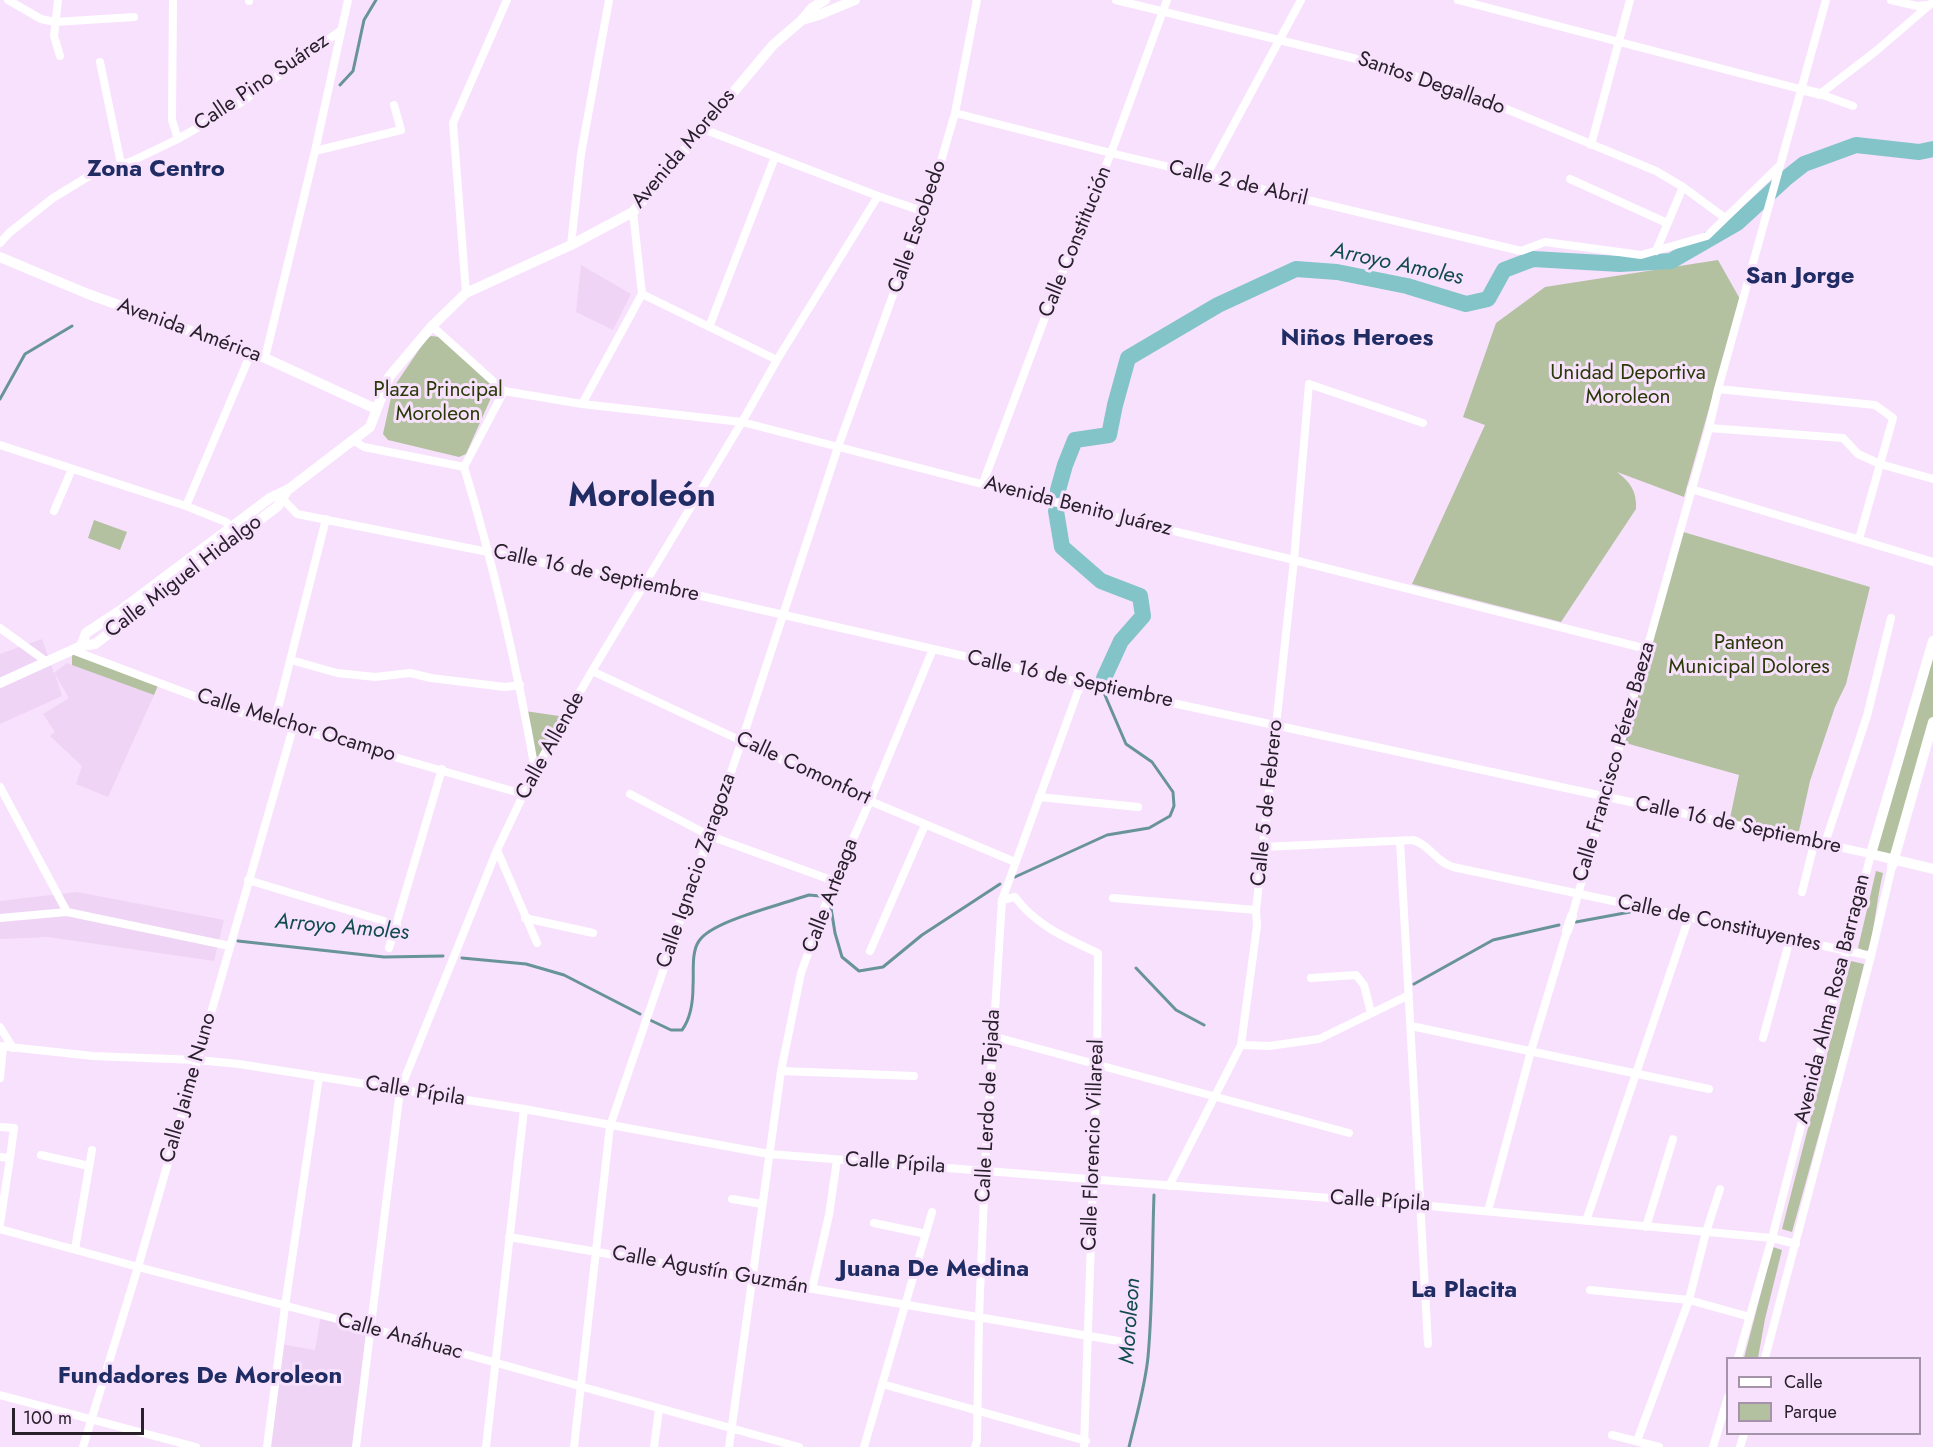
<!DOCTYPE html>
<meta charset="utf-8">
<style>
body{margin:0}
#map{position:relative;width:1933px;height:1447px;overflow:hidden;background:#f8e1fd;font-family:Jost,sans-serif}
canvas{display:block}
.legend{position:absolute;left:1726px;top:1357px;width:195px;height:78px;box-sizing:border-box;background:#f8e1fd;border:2px solid #a594a9;margin:0;padding:8px 10px;list-style:none;font-size:18px;color:#28202a}
.legend li{display:flex;align-items:center;gap:12px;height:30px}
.legend b{width:30px;border:2px solid #a594a9}
.scale{position:absolute;left:12px;top:1408px;width:132px;height:27px;box-sizing:border-box;border:3px solid #28202a;border-top:0;padding-left:8px;font-size:18px;line-height:21px;white-space:nowrap;color:#28202a;-webkit-text-stroke:4px #f8e1fd;paint-order:stroke}
</style>
<div id="map">
<canvas width="1933" height="1447"></canvas>
<ul class="legend">
<li><b style="height:8px;background:#fff"></b>Calle</li>
<li><b style="height:16px;background:#b3c1a1"></b>Parque</li>
</ul>
<div class="scale">100 m</div>
</div>
<script>
const g = document.querySelector('canvas').getContext('2d');
g.lineJoin = 'round';
function fill(path, color) { g.fillStyle = color; g.fill(path, 'evenodd'); }
function trace(path, color, width, dash) { g.strokeStyle = color; g.lineWidth = width; g.lineCap = dash ? 'butt' : 'round'; g.setLineDash(dash || []); g.stroke(path); }
function label(font, color, halo, rows, align = 'center') {
  g.font = font + ' Jost,sans-serif'; g.lineWidth = 6; g.setLineDash([]); g.textBaseline = 'middle'; g.strokeStyle = halo; g.fillStyle = color; for (const [text, x, y, turn = 0] of rows) {
    g.save(); g.translate(x, y); g.rotate((+turn || 0) * Math.PI / 180); g.textAlign = isNaN(turn) ? turn : align; if (halo) g.strokeText(text, 0, 0); g.fillText(text, 0, 0); g.restore();
  }
}
const built = new Path2D(`
 M581,265L631,294L613,330L576,312Z
 M42,639L54,673L67,663L154,695L108,797L76,784L82,766L50,736L55,732L43,714L69,698L55,674L62,696L0,724V654Z
 M77,892L224,920L214,961L48,937L0,939V901Z
 M321,1315L371,1328L356,1447H267L280,1344L315,1350Z`);
const green = new Path2D(`
 M1718,260L1740,299L1684,497L1617,472C1630,482 1637,491 1636,509L1561,622L1412,584L1485,425L1463,417L1496,323L1545,287Z
 M431,336L440,337L494,385L495,389L466,454L459,457L388,440L383,434L393,388L427,338Z
 M94,520L127,532L120,550L88,538Z
 M1680,531L1870,587L1846,684L1835,707L1810,781L1797,840L1729,823L1739,775L1622,742Z
 M1933,641V722L1894,860L1871,854Z
 M72,650L159,683L154,695L72,665Z
 M525,711L566,717L535,770Z
 M1876,871L1883,873C1877,898 1875,924 1869,950L1866,951L1858,948Z
 M1851,961L1864,964L1849,1026L1792,1232L1782,1229Z
 M1773,1247L1782,1250L1765,1319L1758,1358H1744Z`);
const stream = new Path2D(`
 M340,85L353,71L364,20L376,0
 M0,399L25,354L72,326
 M1015,877L1107,835L1149,828L1170,816L1174,806L1173,792L1152,762L1126,744L1104,693
 M831,908L835,933L842,957L859,971L883,967L922,935L1000,884
 M1576,922L1630,912
 M238,941L384,957L443,956
 M462,958L526,964L564,975L640,1014
 M1136,968L1176,1010L1204,1025
 M1414,984L1493,940L1559,925
 M650,1020L671,1030H682C691,1018 693,1001 693,986C694,973 691,952 699,941C711,922 773,907 796,899L809,895L820,896
 M1129,1447C1136,1417 1145,1387 1148,1357C1153,1303 1152,1249 1154,1195`);
const river = new Path2D(`
 M1058,490L1065,465L1075,440L1109,435L1115,405L1128,358L1218,305L1296,269L1337,272L1407,286L1466,304L1488,299L1504,270L1533,259L1620,264L1671,261L1737,223L1785,179L1804,164L1856,145L1919,152L1933,149
 M1056,511L1062,547L1101,581L1140,596L1143,616L1121,641L1104,678`);
const street = new Path2D(`
 M8,0L41,19L55,22L134,17
 M58,0L54,36L60,56
 M173,0L172,120L178,139
 M249,0V1
 M1116,0L1369,62L1458,89L1656,171L1683,187L1725,218
 M1458,0L1800,89
 M1891,0L1917,6L1927,5
 M100,62L121,164
 M1820,94L1876,51L1933,2
 M1820,94L1853,106
 M955,113L1111,153L1521,251L1545,242L1641,255L1707,236L1779,166
 M703,129L878,196L925,212
 M1591,145L1630,0
 M315,151L401,130L394,105
 M1206,176L1301,0
 M1570,179L1667,223
 M0,243L9,233L53,198L94,173L132,161L178,139L240,103L340,31
 M571,245L581,154L609,0
 M1656,251L1683,187
 M466,293L453,123L507,0
 M642,294L777,360
 M432,326L504,391
 M709,327L775,157
 M265,358L315,151L348,0
 M1718,389L1875,405L1893,418L1859,539
 M504,391L582,404L742,422L1028,496L1294,560L1647,649
 M582,404L642,294L633,212
 M1709,428L1843,438L1858,454L1880,464L1933,479
 M353,440L364,447L464,467
 M0,445L186,506L226,522L240,535
 M464,467C494,566 517,667 535,770
 M464,467L504,391
 M983,483L1056,288L1111,153L1167,0
 M1691,489L1933,562
 M280,496L297,514L644,583L1117,691L1871,854L1772,1238L1738,1358
 M186,506L251,353
 M54,511L72,469
 M0,628L47,662
 M72,650L231,710L523,794
 M291,660L337,673L375,677L410,673L431,678L505,687L520,685
 M592,671L870,801L1015,862
 M274,724L326,519
 M0,787L67,912
 M630,794L710,836L834,881
 M1039,797L1138,807
 M1400,841L1428,1344
 M1824,846L1867,716L1891,618
 M1263,847L1413,840C1429,844 1436,862 1453,867L1871,956
 M497,850L537,943
 M248,880L397,925
 M1802,892L1814,844
 M1113,898L1256,910
 M1002,900L1015,897C1035,925 1068,939 1098,953L1097,1064L1084,1447
 M1572,916L1709,428L1718,389L1826,0
 M0,918L67,912L230,946
 M525,918L593,933
 M389,948L442,769
 M870,951L925,825
 M1311,978L1356,975L1364,985L1371,1013
 M1411,1026L1709,1089
 M0,1027L13,1048
 M992,1036L1349,1133
 M1763,1038L1790,939
 M1241,1045L1269,1046L1319,1039L1409,995
 M0,1046L93,1056L197,1060L239,1064L524,1109L769,1154L1419,1205L1772,1238L1796,1244
 M781,1071L914,1076
 M0,1078L3,1047
 M0,1127L14,1128L10,1158
 M41,1155L89,1166
 M0,1157L10,1158L0,1224
 M1169,1186L1241,1045L1257,926L1256,910L1294,560L1309,384L1423,423
 M732,1199L762,1204
 M1488,1211L1531,1051L1567,931
 M1586,1221L1689,917
 M874,1223L926,1234
 M1646,1227L1673,1139
 M0,1229L138,1267L371,1328L799,1447
 M509,1237L1124,1342
 M75,1249L92,1150
 M812,1289L829,1215L837,1160
 M1590,1290L1689,1300L1750,1317
 M1765,1358L1871,956L1892,866
 M882,1384L1086,1441
 M0,1395L196,1447
 M1612,1435L1659,1447
 M1637,1441L1689,1300L1706,1232L1720,1189
 M83,1447L138,1267L293,728
 M267,1447L285,1306L319,1077
 M356,1447L400,1090L497,850L535,770L592,671L742,422L777,360L878,196
 M486,1447L524,1109
 M574,1447L610,1126L742,740L838,447L939,168L955,113L977,0
 M654,1447L659,1409
 M729,1447L781,1071L801,973L834,881L870,801L933,649
 M864,1447L932,1212
 M975,1447L977,1441L979,1318L985,1170L1002,900L1081,683
 M1713,1447L1728,1397
 M1740,1447L1744,1434`);
const secondary = new Path2D(`
 M802,20L812,8L825,0
 M1800,89L1820,94
 M0,257L88,294L265,358L376,409
 M1933,641L1871,854L1933,869
 M81,646L86,633L121,610L270,498L289,489L370,427L389,377L432,326L466,293L571,245L633,212L773,45L802,20L819,15L855,0
 M0,683L81,646L95,644L278,506L288,489
 M1892,866L1933,722
 M1567,931L1572,916`);
const streetNames = [
 ["Calle Pino Suárez",262,83,-34],
 ["Santos Degallado",1431,84,19],
 ["Avenida Morelos",684,149,-50],
 ["Calle 2 de Abril",1238,184,13],
 ["Calle Escobedo",918,227,-71],
 ["Calle Constitución",1076,242,-68],
 ["Avenida América",189,331,20],
 ["Avenida Benito Juárez",1078,507,14],
 ["Calle 16 de Septiembre",596,574,12],
 ["Calle Miguel Hidalgo",184,577,-37],
 ["Calle 16 de Septiembre",1070,680,12],
 ["Calle Melchor Ocampo",296,726,17],
 ["Calle Allende",551,746,-61],
 ["Calle Francisco Pérez Baeza",1615,762,-74],
 ["Calle Comonfort",803,769,25],
 ["Calle 5 de Febrero",1268,803,-84],
 ["Calle 16 de Septiembre",1738,826,12],
 ["Calle Ignacio Zaragoza",697,871,-71],
 ["Calle Arteaga",831,896,-69],
 ["Calle de Constituyentes",1719,924,12],
 ["Avenida Alma Rosa Barragan",1833,999,-76],
 ["Calle Jaime Nuno",189,1088,-74],
 ["Calle Pípila",415,1092,9],
 ["Calle Lerdo de Tejada",989,1106,-87],
 ["Calle Florencio Villareal",1094,1145,-88],
 ["Calle Pípila",895,1164,4],
 ["Calle Pípila",1380,1202,4],
 ["Calle Agustín Guzmán",710,1271,10],
 ["Calle Anáhuac",400,1337,15]
];
const parkNames = [
 ["Unidad Deportiva",1628,374],
 ["Moroleon",1628,398],
 ["Plaza Principal",438,391],
 ["Moroleon",438,415],
 ["Panteon",1749,644],
 ["Municipal Dolores",1749,668]
];
const waterNames = [
 ["Arroyo Amoles",1397,265,12],
 ["Arroyo Amoles",342,928,5],
 ["Moroleon",1131,1321,-86]
];
const quarterNames = [
 ["Zona Centro",156,170],
 ["San Jorge",1800,277],
 ["Niños Heroes",1357,339],
 ["Juana De Medina",934,1270],
 ["La Placita",1464,1291],
 ["Fundadores De Moroleon",200,1377]
];
const townNames = [
 ["Moroleón",642,498]
];
fill(built, '#efd4f6');
fill(green, '#b3c1a1');
trace(stream, '#689399', 3);
trace(river, '#83c4c9', 16);
trace(street, '#fff', 8);
trace(secondary, '#fff', 10);
label('21px', '#28202a', '#f8e1fd', streetNames);
label('21px', '#293a06', '#f8e1fd', parkNames);
label('italic 22px', '#104b4f', '#f8e1fd', waterNames);
label('bold 24px', '#202d65', '#f8e1fd', quarterNames);
label('bold 33px', '#202d65', '#f8e1fd', townNames);
</script>
